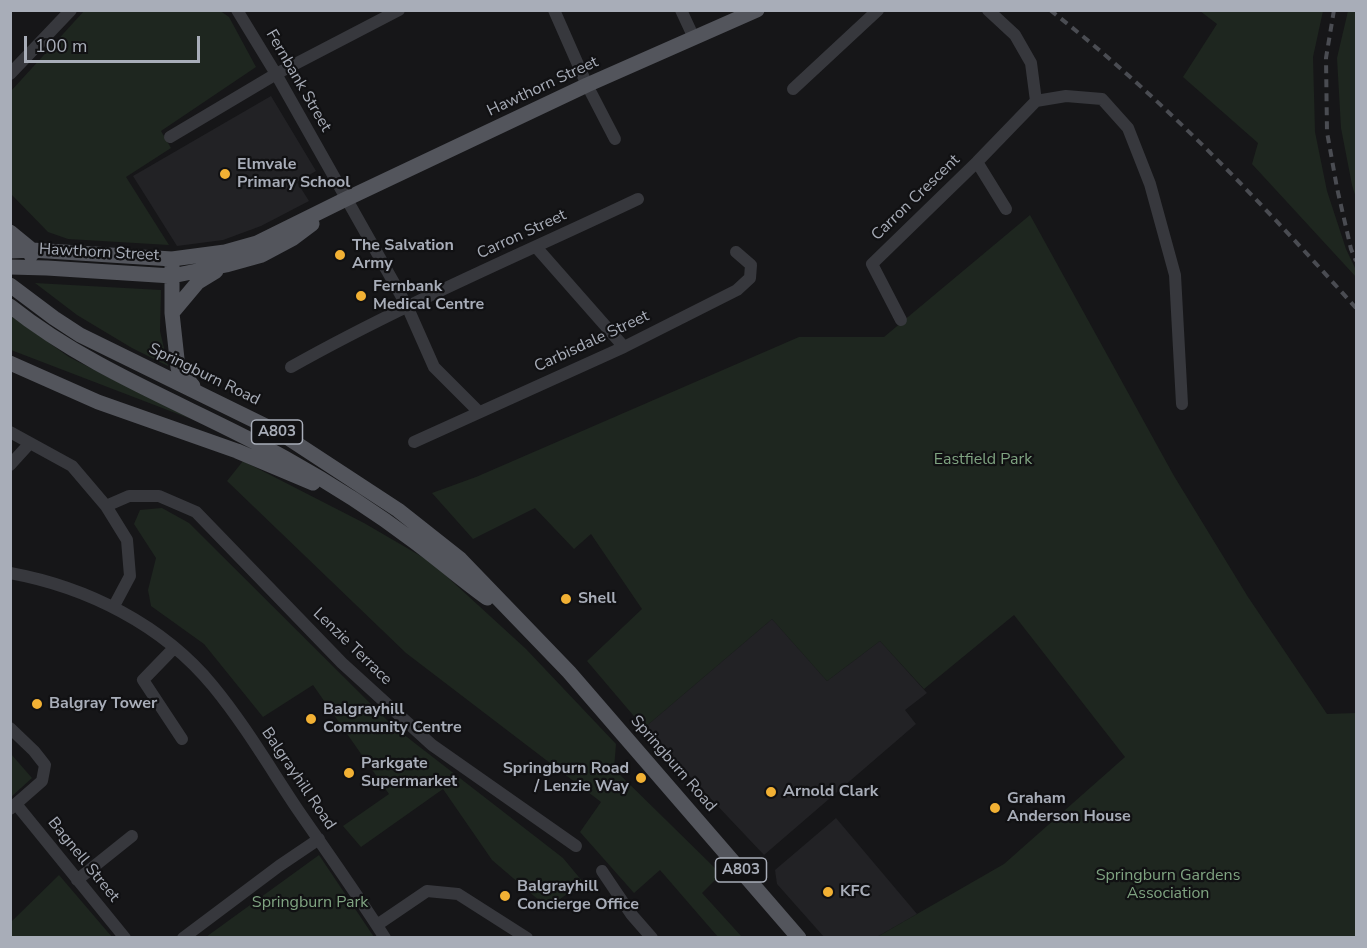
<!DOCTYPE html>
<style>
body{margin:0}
#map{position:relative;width:1367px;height:948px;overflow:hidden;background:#161618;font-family:"Nunito Sans",sans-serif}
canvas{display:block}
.frame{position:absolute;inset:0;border:12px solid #a8adb8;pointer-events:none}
.scale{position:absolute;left:24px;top:36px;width:176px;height:27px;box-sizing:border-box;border:3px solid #a8adb8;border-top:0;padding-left:8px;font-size:18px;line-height:21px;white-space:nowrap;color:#a8adb8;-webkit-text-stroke:4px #111113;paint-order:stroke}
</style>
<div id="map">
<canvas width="1367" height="948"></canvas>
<div class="frame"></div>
<div class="scale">100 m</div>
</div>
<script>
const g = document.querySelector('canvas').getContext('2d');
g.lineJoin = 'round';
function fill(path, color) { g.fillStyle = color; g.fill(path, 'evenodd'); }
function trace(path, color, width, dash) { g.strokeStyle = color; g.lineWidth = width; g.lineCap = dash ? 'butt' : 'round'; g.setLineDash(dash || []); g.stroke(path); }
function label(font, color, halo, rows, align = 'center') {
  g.font = font + ' "Nunito Sans",sans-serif'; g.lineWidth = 4.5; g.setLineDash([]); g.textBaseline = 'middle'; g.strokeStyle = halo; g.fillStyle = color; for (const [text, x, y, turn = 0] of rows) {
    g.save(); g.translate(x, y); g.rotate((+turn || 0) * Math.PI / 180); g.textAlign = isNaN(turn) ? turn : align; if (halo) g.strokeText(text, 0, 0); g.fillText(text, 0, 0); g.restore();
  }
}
const built = new Path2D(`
 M271,96L316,171L297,182L309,201L261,226L223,240L177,246L133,176Z
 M772,619L827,681L880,641L927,693L905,710L916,724L764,855L644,728Z
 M836,818L917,914L877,937H824L777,884L775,870Z`);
const green = new Path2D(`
 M219,10L229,17L256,67L161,131L171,148L126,177L169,245L68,239L48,232L11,194V91L84,11Z
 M1200,11H1323L1313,57L1315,132L1327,191L1346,249L1356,270V277L1252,164L1258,143L1183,77L1217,24Z
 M1348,11H1356V198L1352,185L1341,128L1337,58Z
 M1030,215L1174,476L1248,597L1327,714L1356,713V937H877L1004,864L1125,757L1014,615L924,689L880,641L827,681L772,619L644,728L587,661L642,609L591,534L574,549L535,508L473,539L432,493L476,477L799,337H884Z
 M35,283L161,290L160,331L168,366L132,348L77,315Z
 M10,315L69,357L191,419L11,350Z
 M243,461L364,523L431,562L526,649L616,744L614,769L721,874L702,893L742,937H718L660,870L634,893L580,832L601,802L406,653L227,481Z
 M162,508L189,523L394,727L563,858L583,882L548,908L492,860L443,789L361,847L343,826L389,794L313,685L263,717L204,644L151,606L148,590L156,558L134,524L140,510Z
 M11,754L32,778L11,797Z
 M319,855L374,937H206Z
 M59,875L112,937H11V922Z`);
const minor = new Path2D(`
 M237,10L276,74L407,306L434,367L479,412
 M554,10L587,85L615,139
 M681,10L694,38
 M10,74L71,10
 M793,89L878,10
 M1036,101L1066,96L1102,99L1128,128L1150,184L1175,275L1182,404
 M170,137L276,74L399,10
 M977,162L1006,209
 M536,247L624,347
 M901,320L872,264L977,162L1036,101L1031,63L1015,35L988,10
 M291,367C403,304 522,254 638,199
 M10,432L72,466L106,506L127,540L130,576L114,606
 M414,442L624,347L737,290L750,278L751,265L736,252
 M10,465L30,443
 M106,506L129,496H159L196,512L342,663L432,745L576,846
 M10,573C87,587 163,625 213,686C245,725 270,768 298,810C327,852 357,894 385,938
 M174,648L143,680L182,739
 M10,728L34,751L45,765L42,781L10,809
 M16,804L125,938
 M602,871L631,914L652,938
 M77,880L132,836
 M377,925L427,891L458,894L527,938
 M183,938L279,866L319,839`);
const major = new Path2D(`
 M10,232L32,250L31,255
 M10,251L32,250L172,259L225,252L257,243L346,199L587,85L757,10
 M172,265V313L178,368L193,386
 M10,267L47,268L172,276L226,265L262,255L292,239L312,224
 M10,285L54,318L80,335L282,434L398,510L460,559L569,672L799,938
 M10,306C93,372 193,407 285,458C330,483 374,511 415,542C439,560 462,580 487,598
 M172,313L198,282L216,271
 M10,363L98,402L237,451L313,483`);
const rail = new Path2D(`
 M1050,10C1162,97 1262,203 1356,308
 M1334,10L1326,58L1327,132L1337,188L1351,249L1356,261`);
const markers = [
 [225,174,6,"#f2b134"],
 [340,255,6,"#f2b134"],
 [361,296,6,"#f2b134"],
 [566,599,6,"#f2b134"],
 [37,704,6,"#f2b134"],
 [311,719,6,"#f2b134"],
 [349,773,6,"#f2b134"],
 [641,778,6,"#f2b134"],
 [771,792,6,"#f2b134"],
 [995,808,6,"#f2b134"],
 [828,892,6,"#f2b134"],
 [505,896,6,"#f2b134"]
];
const shields = [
 [277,432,51],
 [741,870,51]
];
const shieldNames = [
 ["A803",277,432],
 ["A803",741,870]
];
const streetNames = [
 ["Fernbank Street",298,81,60],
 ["Hawthorn Street",543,87,-25],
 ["Carron Crescent",916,198,-44],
 ["Carron Street",522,235,-25],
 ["Hawthorn Street",99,253,3],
 ["Carbisdale Street",592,342,-25],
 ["Springburn Road",204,375,26],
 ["Lenzie Terrace",352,647,44],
 ["Springburn Road",673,764,49],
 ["Balgrayhill Road",298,779,56],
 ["Bagnell Street",83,860,51]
];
const poiNames = [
 ["Elmvale",237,165],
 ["Primary School",237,183],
 ["The Salvation",352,246],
 ["Army",352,264],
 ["Fernbank",373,287],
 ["Medical Centre",373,305],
 ["Shell",578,599],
 ["Balgray Tower",49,704],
 ["Balgrayhill",323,710],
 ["Community Centre",323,728],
 ["Parkgate",361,764],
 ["Supermarket",361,782],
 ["Springburn Road",629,769,"right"],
 ["/ Lenzie Way",629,787,"right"],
 ["Arnold Clark",783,792],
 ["Graham",1007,799],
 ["Anderson House",1007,817],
 ["Balgrayhill",517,887],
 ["Concierge Office",517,905],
 ["KFC",840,892]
];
const parkNames = [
 ["Eastfield Park",983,460],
 ["Springburn Gardens",1168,876],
 ["Association",1168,894],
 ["Springburn Park",310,903]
];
fill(built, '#222225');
fill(green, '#1e261f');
trace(minor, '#37383d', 12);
trace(major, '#53555c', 15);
trace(rail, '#4a4c52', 4, [8, 6]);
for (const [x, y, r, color] of markers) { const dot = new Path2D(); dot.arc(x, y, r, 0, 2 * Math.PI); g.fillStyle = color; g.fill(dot); trace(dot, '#111113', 2); }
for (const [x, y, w] of shields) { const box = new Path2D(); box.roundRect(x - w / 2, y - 12, w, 24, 4.5); g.fillStyle = '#111113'; g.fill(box); trace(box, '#a8adb8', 1.5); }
label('bold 15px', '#a8adb8', null, shieldNames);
label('16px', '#a8adb8', '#111113', streetNames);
label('bold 16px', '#a8adb8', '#111113', poiNames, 'left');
label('16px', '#7fa381', '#111113', parkNames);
</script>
